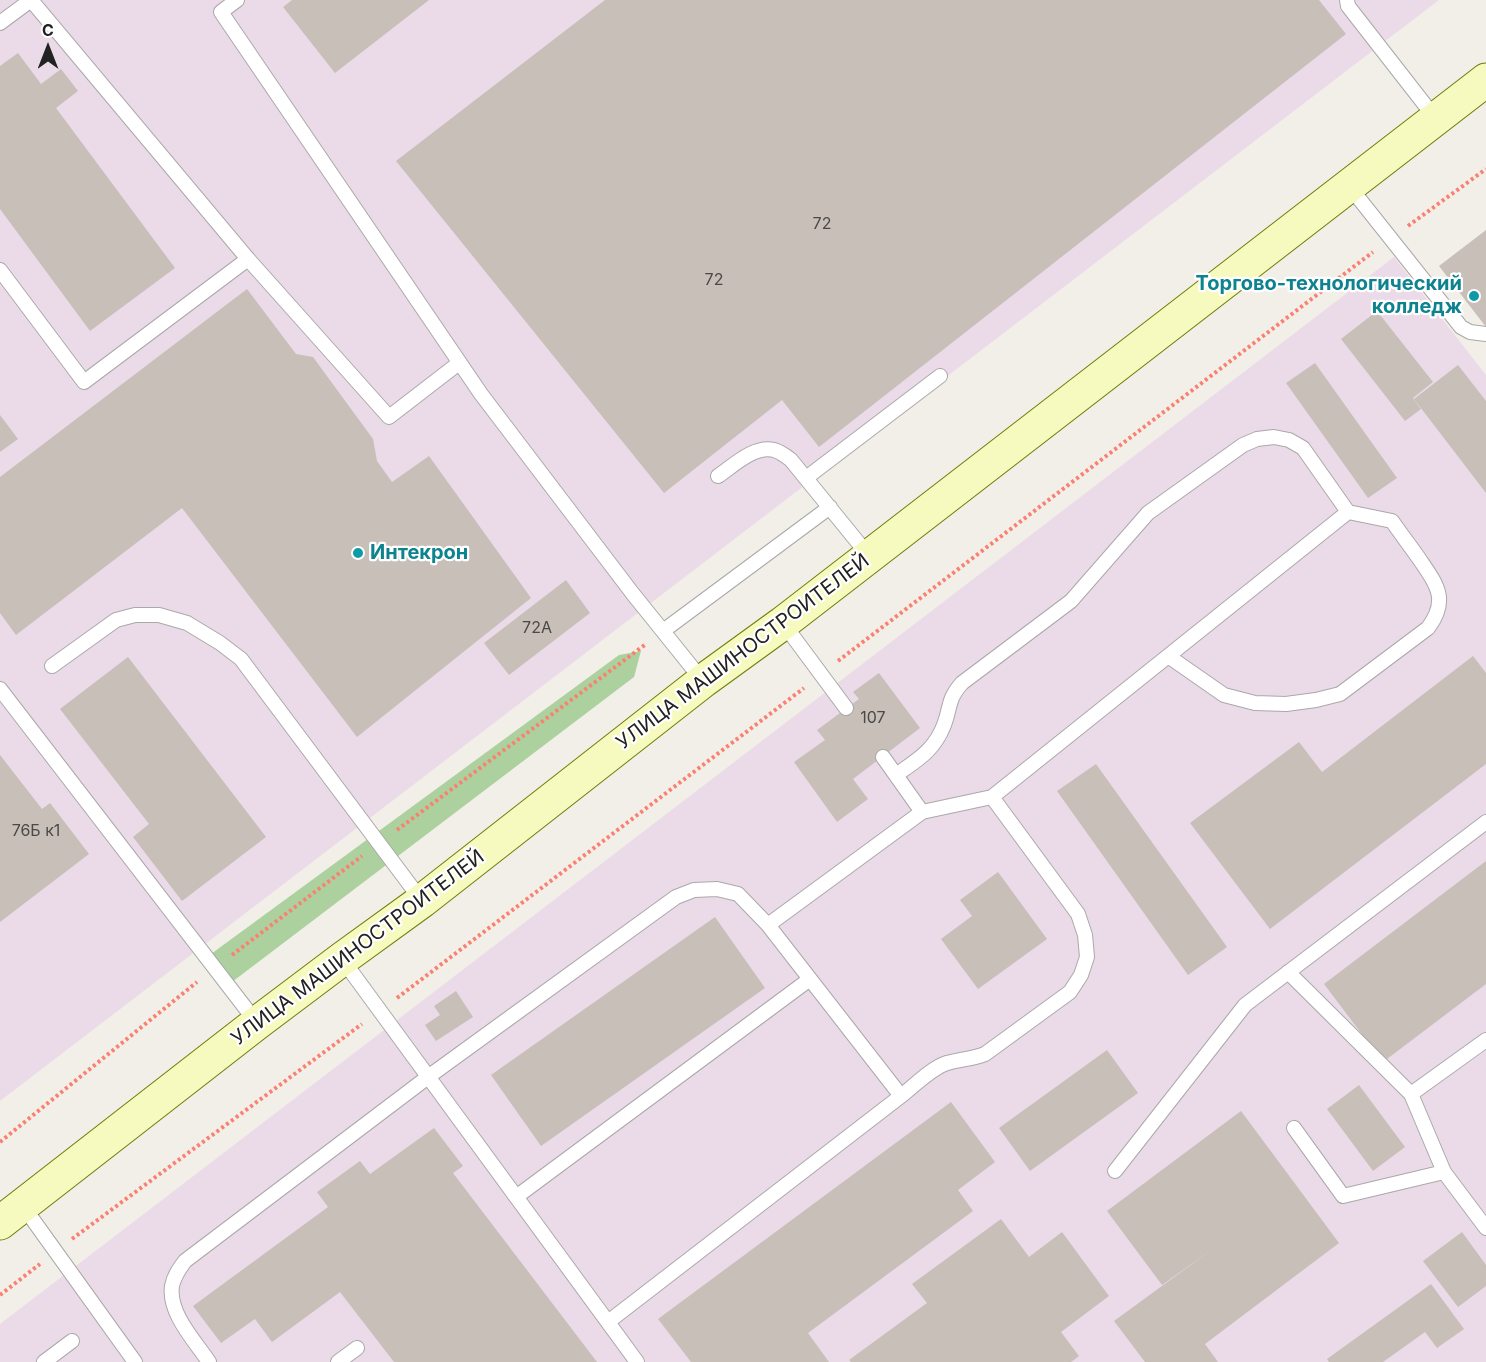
<!DOCTYPE html>
<meta charset="utf-8">
<style>
body{margin:0}
#map{position:relative;width:1486px;height:1362px;overflow:hidden;background:#f2efe9;font-family:Inter,sans-serif}
canvas{display:block}
.north{position:absolute;left:18px;top:18px;width:60px;height:60px;-webkit-text-stroke:4px #fff;paint-order:stroke;rotate:0deg;font-size:16px;font-weight:700;line-height:24px;text-align:center;color:#222}
.north::after{content:'';display:block;margin:auto;width:21px;height:27px;background:#222;clip-path:polygon(50% 0,100% 100%,50% 72%,0 100%)}
</style>
<div id="map">
<canvas width="1486" height="1362"></canvas>
<div class="north">С</div>
</div>
<script>
const g = document.querySelector('canvas').getContext('2d');
g.lineJoin = 'round';
function fill(path, color) { g.fillStyle = color; g.fill(path, 'evenodd'); }
function trace(path, color, width, dash) { g.strokeStyle = color; g.lineWidth = width; g.lineCap = dash ? 'butt' : 'round'; g.setLineDash(dash || []); g.stroke(path); }
function label(font, color, halo, rows, align = 'center') {
  g.font = font + ' Inter,sans-serif'; g.lineWidth = 4.5; g.setLineDash([]); g.textBaseline = 'middle'; g.strokeStyle = halo; g.fillStyle = color; for (const [text, x, y, turn = 0] of rows) {
    g.save(); g.translate(x, y); g.rotate((+turn || 0) * Math.PI / 180); g.textAlign = isNaN(turn) ? turn : align; if (halo) g.strokeText(text, 0, 0); g.fillText(text, 0, 0); g.restore();
  }
}
const industrial = new Path2D(`
 M0,0H1439L0,1101Z
 M1394,257L1486,375V1362H0V1324Z`);
const forest = new Path2D(`
 M641,651L634,677L232,982L211,954L619,655Z`);
const building = new Path2D(`
 M292,0H429L335,73L283,7Z
 M605,0H1319L1346,34L819,447L782,400L664,493L396,161Z
 M18,53L41,84L61,69L78,91L56,108L175,268L90,331L0,209V66Z
 M1486,230V327L1439,266Z
 M247,289L296,354L313,357L373,439L377,461L392,482L429,456L531,598L357,737L182,508L16,635L0,613V477Z
 M1377,311L1433,382L1413,398L1421,409L1405,421L1341,339Z
 M1315,363L1397,478L1368,498L1286,383Z
 M1458,365L1486,401V493L1414,399Z
 M0,415L18,439L0,452Z
 M566,580L590,613L509,675L484,643Z
 M1473,656L1486,673V764L1270,929L1190,823L1299,742L1322,772Z
 M128,657L266,837L182,901L133,837L149,824L60,709Z
 M879,673L920,728L853,779L868,799L837,822L794,762L825,740L817,730L859,699L853,692Z
 M0,755L42,809L50,803L89,854L0,922Z
 M1096,764L1227,947L1188,975L1057,791Z
 M1486,861V984L1383,1062L1324,984Z
 M998,872L1047,939L978,989L941,939L972,916L960,900Z
 M715,917L765,988L541,1146L491,1075Z
 M456,991L473,1017L436,1041L425,1025L440,1015L434,1006Z
 M1107,1050L1138,1093L1030,1171L999,1128Z
 M1359,1085L1405,1147L1373,1171L1327,1109Z
 M951,1102L995,1162L958,1190L973,1211L808,1333L829,1362H691L658,1319Z
 M1241,1111L1339,1243L1205,1344L1218,1362H1145L1114,1321L1214,1248L1162,1285L1107,1211Z
 M434,1128L463,1166L453,1173L597,1362H394L340,1292L272,1342L255,1319L221,1343L193,1306L328,1207L317,1192L360,1161L370,1174Z
 M1001,1219L1029,1257L1062,1232L1109,1296L1061,1332L1079,1356L1071,1362H851L849,1360L927,1303L912,1284Z
 M1462,1232L1486,1265V1286L1458,1307L1423,1261Z
 M1431,1284L1464,1329L1437,1348L1425,1332L1383,1362H1329L1327,1359Z`);
const path = new Path2D(`
 M1408,226L1486,169
 M838,661L1373,252
 M397,830L646,644
 M232,955L362,856
 M397,998L804,688
 M0,1142L197,982
 M72,1239L362,1024
 M0,1295L40,1264`);
const lane = new Path2D(`
 M237,0L221,12L481,394L633,594L703,681
 M1347,0L1348,6L1436,119
 M0,23L31,0L248,259L389,417L459,363
 M1349,186L1461,327L1470,332L1486,334
 M0,270L84,382L248,259
 M718,476C733,466 754,445 774,450C781,452 786,456 791,460L869,556
 M806,478L940,376
 M783,623L846,708
 M663,631L830,507
 M52,666L116,620L135,615H159L187,623L220,643L241,659L422,901
 M0,689L257,1023
 M896,775C917,760 934,751 944,725C951,707 947,700 962,683L1071,601L1148,513L1243,445L1257,439L1274,437L1289,440L1303,448L1348,512L1392,521C1401,534 1411,547 1420,560C1437,585 1449,600 1428,628L1340,694L1316,700L1286,704L1255,703L1224,695L1168,656
 M992,797L1348,512
 M342,959L637,1362
 M1288,972L1411,1094
 M1486,1040L1411,1094L1444,1172L1486,1228
 M901,1096C914,1086 931,1068 947,1063C960,1059 973,1059 985,1054L1070,992L1081,975L1087,957L1085,935L1078,914L992,797L922,812
 M1294,1128L1343,1196L1444,1172
 M1115,1171L1245,1005L1486,822
 M516,1197L810,979
 M23,1206L135,1362
 M608,1322L901,1096L768,925L922,812L883,757
 M44,1362L72,1341
 M209,1362C195,1341 168,1313 172,1286C174,1276 179,1269 185,1261L428,1077L676,897L694,890L717,889L738,894L768,925
 M338,1362L357,1348`);
const secondary = new Path2D(`
 M0,1223L257,1023L342,959L422,901L703,681L783,623L1486,80`);
const markers = [
 [1474,296,6,"#0f9aa8"],
 [358,553,6,"#0f9aa8"]
];
const numberNames = [
 ["72",822,224],
 ["72",714,280],
 ["72А",537,628],
 ["107",873,718],
 ["76Б к1",36,831]
];
const cultureNames = [
 ["Торгово-технологический",1462,284],
 ["колледж",1462,307],
 ["Интекрон",370,553,"left"]
];
const streetNames = [
 ["УЛИЦА МАШИНОСТРОИТЕЛЕЙ",743,652,-37],
 ["УЛИЦА МАШИНОСТРОИТЕЛЕЙ",358,948,-37]
];
fill(industrial, '#ebdbe8');
fill(forest, '#add19e');
fill(building, '#c7bfb8');
trace(lane, '#a9a9a9', 16);
trace(secondary, '#707d05', 35);
trace(path, '#fa8072', 4, [3, 3]);
trace(lane, '#fff', 14);
trace(secondary, '#f7fabf', 33);
for (const [x, y, r, color] of markers) { const dot = new Path2D(); dot.arc(x, y, r, 0, 2 * Math.PI); g.fillStyle = color; g.fill(dot); trace(dot, '#fff', 2); }
label('16px', '#4b4948', null, numberNames);
label('bold 20px', '#0d838f', '#fff', cultureNames, 'right');
label('20px', '#222', '#fff', streetNames);
</script>
